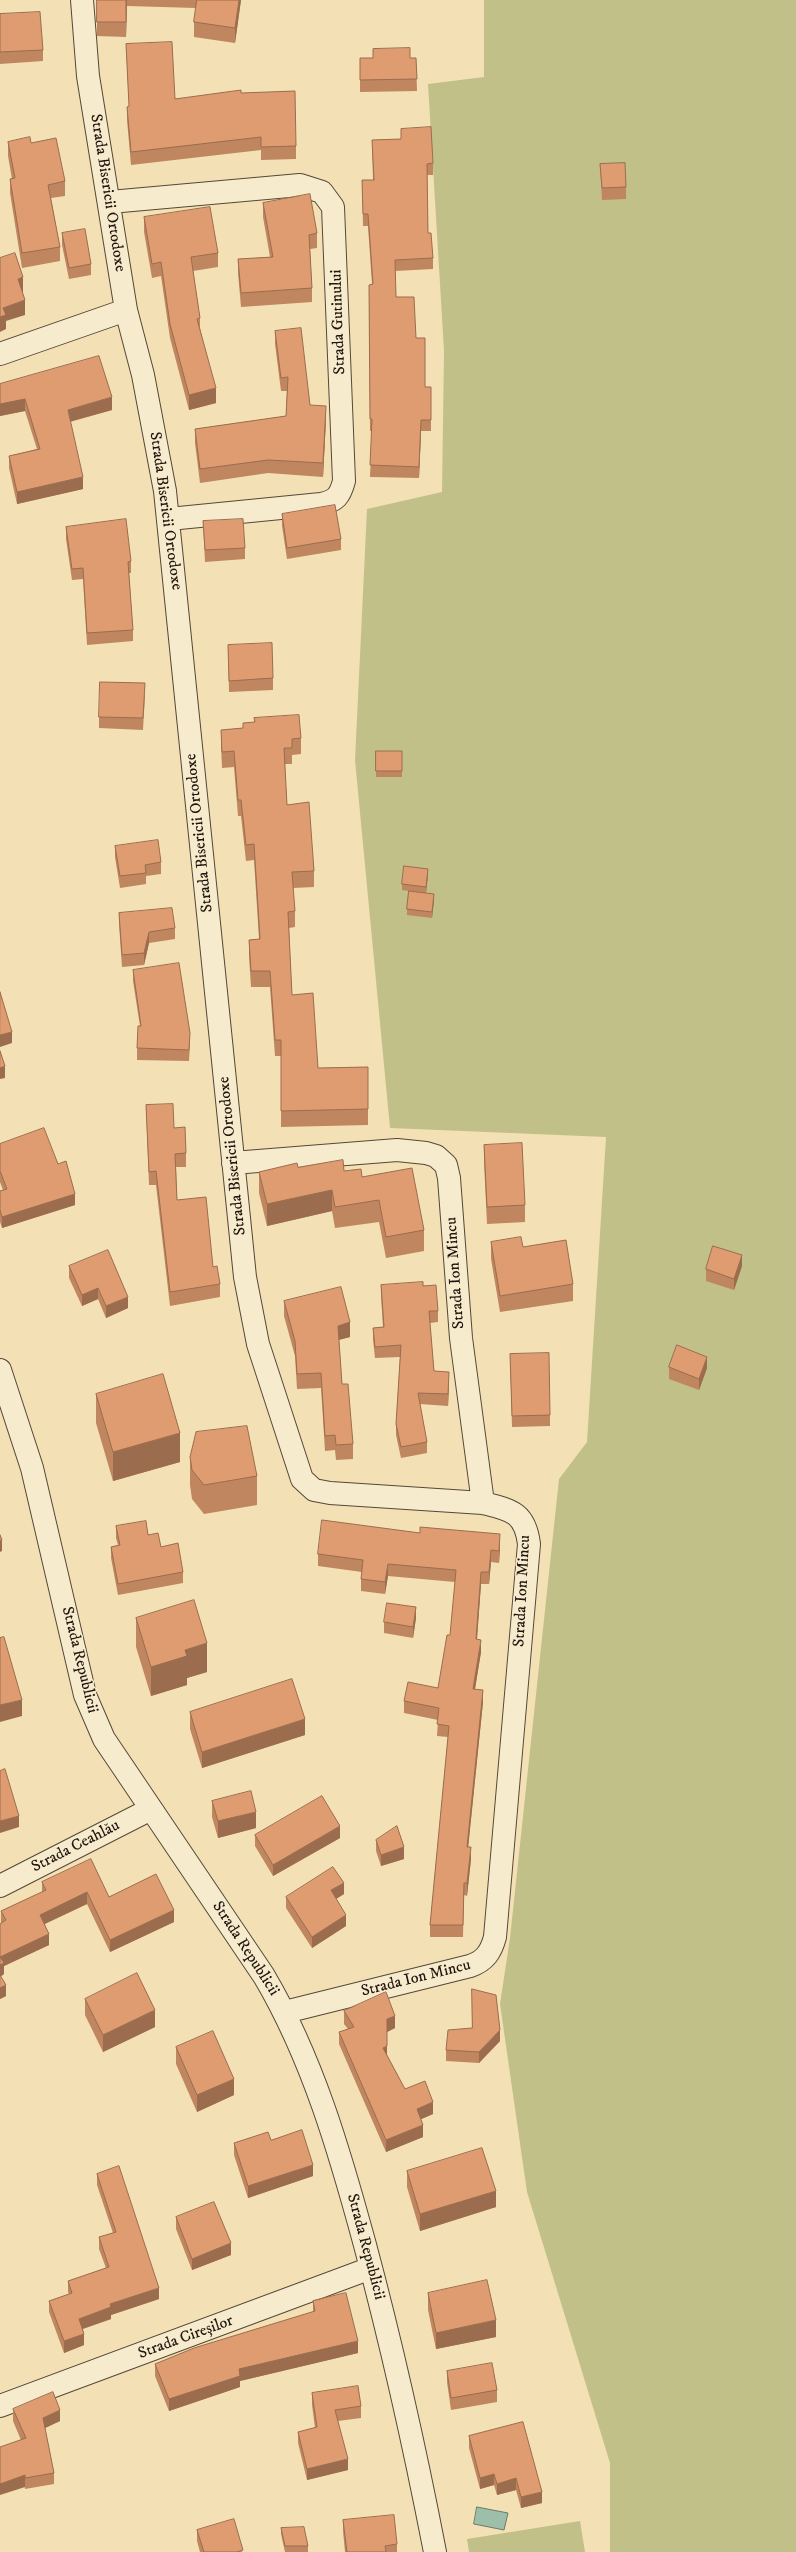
<!DOCTYPE html>
<meta charset="utf-8">
<style>
body{margin:0}
canvas{display:block;background:#f3e0b4}
</style>
<canvas width="796" height="2552"></canvas>
<script>
const g = document.querySelector('canvas').getContext('2d');
g.lineJoin = 'round';
function fill(path, color) { g.fillStyle = color; g.fill(path, 'evenodd'); }
function trace(path, color, width, dash) { g.strokeStyle = color; g.lineWidth = width; g.lineCap = dash ? 'butt' : 'round'; g.setLineDash(dash || []); g.stroke(path); }
function label(font, color, halo, rows, align = 'center') {
  g.font = font + ' "IM FELL DW Pica",serif'; g.lineWidth = 3; g.setLineDash([]); g.textBaseline = 'middle'; g.strokeStyle = halo; g.fillStyle = color; for (const [text, x, y, turn = 0] of rows) {
    g.save(); g.translate(x, y); g.rotate((+turn || 0) * Math.PI / 180); g.textAlign = isNaN(turn) ? turn : align; if (halo) g.strokeText(text, 0, 0); g.fillText(text, 0, 0); g.restore();
  }
}
const green = new Path2D(`
 M484,0H796V2552H610V2463L527,2192L500,2004L510,1938L559,1479L587,1442L606,1137L390,1128L355,760L367,509L442,492L444,351L428,84L484,77Z
 M580,2521L585,2552H469L467,2539Z`);
const water = new Path2D(`
 M477,2507L508,2513L504,2530L474,2524Z`);
const minor = new Path2D(`
 M82,0L88,76L126,310L143,375L165,491L245,1277L258,1344L302,1479L314,1490L330,1493L483,1503C511,1510 525,1512 529,1544L495,1937C491,1952 485,1961 470,1966L285,2012
 M110,202L300,185L322,192L333,207L344,481C340,496 336,501 321,504L169,519
 M0,354L126,310
 M233,1163L397,1150L426,1153L436,1156L446,1165L449,1178L461,1338L483,1503
 M0,1370L32,1468L85,1695L104,1739L264,1976C313,2059 340,2153 365,2245C392,2346 415,2449 435,2552
 M0,1886L151,1809
 M0,2406L371,2268`);
const wall = new Path2D(`
 M97,0H241L235,43L194,37V22L196,8L127,6L126,37L97,36Z
 M0,14L43,50V61L0,64Z
 M126,44L175,99L241,93L296,146V159L261,160V150L131,165L127,120V107L129,106Z
 M373,49L410,58H416L417,91L360,92V58H373Z
 M401,129L433,163V175H427L428,233L433,258V269L395,271L396,297L416,338L425,387H431V431H421L419,478L370,477L372,431H370L369,285L372,284L368,226H363L362,180H373L372,140L401,139Z
 M8,142L31,143L65,181V196L51,198L60,247V261L22,268L10,193V179H12L8,156Z
 M600,164L626,187V199L602,200Z
 M263,203L317,233V248L310,249L312,288V302L241,307L238,273V259L270,257L263,217Z
 M144,217L218,253V267L193,271L200,318V328L216,403L189,410L170,338L161,276L152,278L144,232Z
 M62,233L91,264V275L69,279L62,245Z
 M275,331L310,405L326,419L323,477L268,473L200,483L195,443V429L286,416L287,391H281L275,344Z
 M0,384L112,410L70,422L83,489L17,504L9,468V456L37,449L25,411L0,416Z
 M282,514L341,539V550L287,559L282,526Z
 M203,521L245,548V559L205,562Z
 M66,527L131,561V573H129L133,630V641L87,645L83,579L72,580L66,539Z
 M228,645L273,678V690L229,692Z
 M145,695L143,730L99,728V717Z
 M254,718L301,738V754L292,755V764H285L287,805L314,871V887L293,888L295,911V927L289,928L292,995L318,1068L368,1067V1125L281,1127V1056H275L270,987H251L249,956V940L259,939L254,860L246,861L241,816H238L234,767L222,768L221,746V730L243,728L254,722Z
 M376,751H402V777H376Z
 M115,846L161,862V874L146,876V884L120,888L115,857Z
 M428,875L426,893L434,900L432,918L407,915V909L409,891L402,890V884Z
 M119,913L175,928V939L149,943L144,965L122,967L119,924Z
 M133,970L190,1044L189,1061L137,1060V1048L140,1026L133,981Z
 M146,1105L174,1128L186,1153V1167H176L177,1200L220,1284V1297L170,1306L156,1185H149Z
 M0,1144L58,1164L75,1205L2,1228L0,1222V1191L3,1190L0,1182Z
 M484,1145L525,1205V1222L487,1224L484,1162Z
 M298,1167L344,1171L362,1177L424,1230V1251L386,1258L379,1222L335,1228L332,1211L267,1226L259,1193V1172Z
 M491,1242L523,1247L573,1284V1301L500,1312L491,1259Z
 M69,1266L128,1308L106,1318L98,1299L82,1306L69,1278Z
 M742,1266L734,1290L706,1281V1269Z
 M381,1285L423,1286L438,1311V1322L430,1323L434,1371L449,1383L448,1406L420,1404L427,1442V1453L401,1458L396,1435V1424L400,1357L375,1358L373,1340V1328L383,1327L381,1296Z
 M284,1301L350,1337L339,1340L342,1384L353,1444V1459L336,1460L335,1450L325,1451L321,1388L297,1389L295,1356L284,1316Z
 M510,1354L550,1415V1426L512,1427Z
 M669,1367L707,1368L699,1390L669,1379Z
 M96,1394L180,1462L113,1481L96,1423Z
 M190,1457L257,1476V1505L204,1514L192,1499L190,1485Z
 M116,1526L148,1535L161,1547L183,1572V1583L118,1595L111,1558V1547L118,1545L116,1538Z
 M500,1546L499,1563L491,1562L489,1584H481L477,1640L481,1652L475,1689L483,1702L468,1847L471,1859L467,1896L464,1895L463,1937H430V1925L448,1737L437,1736L438,1720L404,1713V1701L438,1688L450,1635L455,1582L388,1576L385,1594L361,1591V1579L362,1572L318,1566V1554Z
 M136,1618L207,1672L187,1678V1685L151,1696L136,1647Z
 M416,1618L413,1638L384,1633V1622Z
 M190,1712L305,1735L202,1768L190,1729Z
 M212,1801L256,1828L218,1838L212,1817Z
 M255,1835L340,1838L273,1876L255,1846Z
 M376,1840L404,1859L381,1866L376,1851Z
 M42,1882L109,1897L174,1922L110,1952L87,1904L45,1924L49,1945L4,1966V1974L1,1976L6,1996L0,1999L1,1911L42,1892Z
 M344,1894L336,1899L346,1926L312,1948L286,1908V1897Z
 M85,1999L155,2027L103,2052L85,2015Z
 M344,2011L395,2028L387,2032V2055L405,2089L433,2114L421,2119L423,2137L386,2152L339,2044V2032L348,2029L344,2024Z
 M500,2041L479,2063L446,2061V2050Z
 M176,2047L234,2095L197,2112L176,2064Z
 M234,2143L313,2176L248,2198L234,2155Z
 M407,2171L496,2207L420,2231L407,2187Z
 M97,2174L159,2299L111,2315V2319L83,2329L84,2345L64,2353L49,2312V2301L69,2294L68,2292V2281L106,2268L99,2249V2237L113,2233L97,2185Z
 M176,2217L231,2255L192,2270L176,2229Z
 M428,2293L496,2337L436,2349L428,2310Z
 M313,2301L358,2353L240,2381V2387L169,2411L155,2376V2364L313,2312Z
 M447,2371L497,2390V2402L451,2410L447,2382Z
 M312,2393L361,2406V2418L338,2421L348,2470L307,2480L298,2443V2432L315,2428L312,2405Z
 M13,2409L60,2421L45,2428L54,2473V2484L25,2489L21,2440L13,2421Z
 M523,2422L542,2503L521,2508L516,2490L497,2495L494,2485L480,2489L469,2448V2436Z
 M343,2520L397,2544V2552H345L343,2531Z
 M281,2528L308,2546V2552H285L281,2534Z
 M197,2530L243,2552H200L197,2541Z`);
const shadedWall = new Path2D(`
 M126,0H127L126,37Z
 M239,0H241L235,43V28Z
 M23,277V292L18,293V279Z
 M25,300V315L6,321V329L0,332V317L3,308Z
 M216,388V403L189,410V395Z
 M112,397V410L68,422V410Z
 M25,399V411L0,416V404Z
 M326,406V419L323,477V463Z
 M421,420V431L419,478V467Z
 M83,477V489L17,504V492Z
 M428,869V875L426,893V887Z
 M434,894V900L432,918V912Z
 M149,932V943L144,965V953Z
 M12,1032V1043L0,1047V1035Z
 M5,1066V1078L0,1079V1068Z
 M332,1190V1211L267,1226V1204Z
 M75,1194V1205L2,1228V1217Z
 M742,1255V1266L734,1290V1279Z
 M98,1288V1299L82,1306V1295Z
 M128,1297V1308L106,1318V1306Z
 M350,1322V1337L338,1340V1326Z
 M707,1357V1368L699,1390V1379Z
 M449,1372V1383L448,1406V1394Z
 M180,1433V1462L113,1481V1452Z
 M500,1534V1546L499,1563V1551Z
 M2,1540V1551L0,1552V1541Z
 M491,1550V1562L489,1584V1572Z
 M388,1564V1576L385,1594V1582Z
 M481,1572V1584L476,1651V1639Z
 M416,1607V1618L413,1638V1627Z
 M481,1640V1652L473,1701V1689Z
 M207,1643V1672L187,1678V1685L151,1696V1667L185,1650Z
 M483,1690V1702L467,1859V1847Z
 M22,1700V1716L0,1722V1705Z
 M305,1719V1735L202,1768V1752Z
 M256,1812V1828L218,1838V1821Z
 M19,1816V1827L0,1833V1821Z
 M340,1826V1838L273,1876V1865Z
 M404,1847V1859L381,1866V1855Z
 M471,1847V1859L467,1896V1883Z
 M344,1883V1894L331,1902V1890Z
 M87,1892V1904L40,1926V1915Z
 M174,1910V1922L110,1952V1940Z
 M346,1915V1926L312,1948V1937Z
 M49,1934V1945L4,1966V1974L0,1977V1957Z
 M6,1985V1996L0,1999V1988Z
 M155,2010V2027L103,2052V2035Z
 M395,2016V2028L387,2032V2019Z
 M500,2030V2041L479,2063V2052Z
 M387,2046V2058L383,2048Z
 M234,2079V2095L197,2112V2095Z
 M433,2102V2114L417,2121V2109Z
 M423,2125V2137L386,2152V2140Z
 M313,2165V2176L248,2198V2186Z
 M496,2191V2207L420,2231V2214Z
 M231,2243V2255L192,2270V2259Z
 M159,2288V2299L111,2315V2319L79,2330V2319L110,2304Z
 M496,2320V2337L436,2349V2333Z
 M84,2334V2345L64,2353V2341Z
 M358,2341V2353L240,2381V2387L169,2411V2399L239,2369Z
 M60,2410V2421L43,2429V2418Z
 M348,2459V2470L307,2480V2469Z
 M494,2474V2485L480,2489V2478Z
 M25,2475V2487L0,2495V2484Z
 M516,2478V2490L497,2495V2484Z
 M542,2492V2503L521,2508V2497Z`);
const building = new Path2D(`
 M97,0H126V22H97Z
 M197,0H239L235,28L194,22Z
 M40,12L43,50L0,52V14Z
 M172,42L175,99L241,90V93L295,91L296,146L261,147V137L131,152L127,107L129,106L126,44Z
 M410,48V58H416L417,79L360,80V58H373V49Z
 M431,127L433,163L427,164L428,233H431L433,258L395,260L396,297H414L416,338H425V387H431V420H421L419,467L370,465L372,419H370L369,285L373,284L368,214H363L362,180H374L372,140L401,139V129Z
 M30,137L31,143L56,138L65,181L48,185L60,247L22,253L10,179L15,178L8,142Z
 M625,163L626,187L602,188L600,164Z
 M310,194L317,233L309,235L312,288L241,293L238,259L273,257L263,203Z
 M210,207L218,253L191,257L200,318L197,319L216,388L189,395L170,324L161,262L152,264L144,217Z
 M85,229L91,264L69,268L62,233Z
 M15,253L23,277L18,279L25,300L3,308L6,315L0,317V258Z
 M301,328L310,405L326,406L323,463L268,460L200,469L195,429L286,416L288,377L281,378L275,331Z
 M99,356L112,397L68,410L83,477L17,492L9,456L40,449L25,399L0,404V384Z
 M335,505L341,539L287,548L282,514Z
 M126,519L131,561L128,562L133,630L87,633L83,568L72,569L66,527Z
 M243,519L245,548L205,550L203,521Z
 M272,643L273,678L229,681L228,645Z
 M100,682L145,683L143,718L99,717Z
 M299,715L301,738L292,739V748H284L287,805L309,802L314,871L292,872L295,911L288,912L292,995L313,993L318,1068L368,1067V1109L281,1111V1040H275L270,971H251L249,940L260,939L254,844L246,845L241,800H238L234,751L222,752L221,730L243,728V723L255,722L254,718Z
 M376,751H402V771H376Z
 M158,840L161,862L145,865L146,873L120,876L115,846Z
 M404,866L428,869L426,887L402,884Z
 M409,891L434,894L432,912L407,909Z
 M172,908L175,928L149,932L144,953L122,955L119,913Z
 M179,963L190,1033L189,1050L137,1048L138,1026H141L133,970Z
 M0,992L12,1032L0,1035Z
 M0,1051L5,1066L0,1068Z
 M173,1104L174,1128L185,1127L186,1153L175,1154L177,1200L206,1197L213,1267L217,1266L220,1284L170,1292L156,1171L149,1172L146,1105Z
 M44,1128L58,1164L66,1161L75,1194L2,1217L0,1210V1191L7,1189L0,1171V1144Z
 M522,1143L525,1205L487,1207L484,1145Z
 M343,1160L344,1171L361,1169L362,1177L412,1168L424,1230L386,1237L379,1200L335,1207L332,1190L267,1204L259,1172L297,1163L298,1167Z
 M521,1237L523,1247L566,1240L573,1284L500,1296L491,1242Z
 M713,1246L742,1255L734,1279L706,1269Z
 M108,1250L128,1297L106,1306L98,1288L82,1295L69,1266Z
 M423,1282V1286L436,1285L438,1311H429L434,1371L449,1372L448,1394L418,1393L427,1442L401,1447L396,1424L401,1345L375,1347L373,1328L384,1327L381,1285Z
 M341,1287L350,1322L338,1326L342,1384H348L353,1444L336,1445L335,1435L325,1436L321,1373L297,1374L295,1341L284,1301Z
 M677,1345L707,1357L699,1379L669,1367Z
 M549,1353L550,1415L512,1416L510,1354Z
 M163,1374L180,1433L113,1452L96,1394Z
 M247,1426L257,1476L204,1485L192,1470L190,1457L196,1432Z
 M322,1520L420,1533V1527L500,1534L499,1551L491,1550L489,1572H481L476,1639L481,1640L473,1689L483,1690L467,1847H471L467,1883H464L463,1925H430L449,1726L437,1724L439,1708L404,1701L408,1682L438,1688L447,1635H450L456,1570L388,1564L385,1582L361,1579L363,1560L318,1554Z
 M146,1521L148,1535L158,1533L161,1547L178,1543L183,1572L118,1584L111,1547L120,1545L116,1526Z
 M0,1535L2,1540L0,1541Z
 M194,1600L207,1643L185,1650L187,1656L151,1667L136,1618Z
 M387,1603L416,1607L413,1627L384,1622Z
 M4,1637L22,1700L0,1705V1638Z
 M292,1679L305,1719L202,1752L190,1712Z
 M5,1769L19,1816L0,1821V1771Z
 M251,1791L256,1812L218,1821L212,1801Z
 M322,1796L340,1826L273,1865L255,1835Z
 M397,1826L404,1847L381,1855L376,1840Z
 M91,1859L109,1897L156,1874L174,1910L110,1940L87,1892L40,1915L49,1934L0,1957L4,1963L0,1965V1924L6,1920L1,1911L46,1890L42,1882Z
 M333,1867L344,1883L331,1890L346,1915L312,1937L286,1897Z
 M137,1973L155,2010L103,2035L85,1999Z
 M0,1975L6,1985L0,1988Z
 M472,1989L496,1995L500,2030L479,2052L446,2050L448,2030L472,2028Z
 M386,1992L395,2016L387,2019V2046L383,2048L405,2089L425,2081L433,2102L417,2109L423,2125L386,2140L339,2032L354,2027L344,2011Z
 M213,2031L234,2079L197,2095L176,2047Z
 M302,2130L313,2165L248,2186L234,2143L268,2132L271,2140Z
 M482,2148L496,2191L420,2214L407,2171Z
 M119,2166L159,2288L110,2304L111,2307L79,2319L84,2334L64,2341L49,2301L72,2293L68,2281L109,2267L99,2237L116,2232L97,2174Z
 M214,2202L231,2243L192,2259L176,2217Z
 M487,2280L496,2320L436,2333L428,2293Z
 M346,2293L358,2341L239,2369L240,2376L169,2399L155,2364L194,2348L315,2311L313,2301Z
 M492,2363L497,2390L451,2398L447,2371Z
 M358,2386L361,2406L335,2410L348,2459L307,2469L298,2432L317,2427L312,2393Z
 M53,2392L60,2410L43,2418L54,2473L25,2478V2475L0,2484V2447L26,2438L13,2409Z
 M523,2422L542,2492L521,2497L516,2478L497,2484L494,2474L480,2478L469,2436Z
 M394,2515L397,2544L385,2546L386,2552H347L343,2520Z
 M234,2519L243,2550L237,2552H204L197,2530Z
 M304,2527L308,2546H285L281,2528Z`);
const streetNames = [
 ["Strada Bisericii Ortodoxe",107,193,81],
 ["Strada Gutinului",339,322,-92],
 ["Strada Bisericii Ortodoxe",165,511,82],
 ["Strada Bisericii Ortodoxe",200,833,-96],
 ["Strada Bisericii Ortodoxe",233,1156,-96],
 ["Strada Ion Mincu",456,1273,-94],
 ["Strada Ion Mincu",523,1591,-87],
 ["Strada Republicii",79,1660,76],
 ["Strada Ceahlău",76,1847,-27],
 ["Strada Republicii",245,1949,57],
 ["Strada Ion Mincu",416,1979,-14],
 ["Strada Republicii",365,2247,75],
 ["Strada Cireșilor",186,2338,-20]
];
fill(green, '#c2c089');
fill(water, '#9dbea8');
trace(water, '#6b7b6a', 1);
trace(minor, '#554838', 24);
trace(minor, '#f7ebce', 22);
fill(wall, '#bf8660');
fill(shadedWall, '#9b6d4e');
fill(building, '#de9c70');
trace(building, '#9b6d4e', 1);
label('16px', '#20160e', '#f7ebce', streetNames);
</script>
